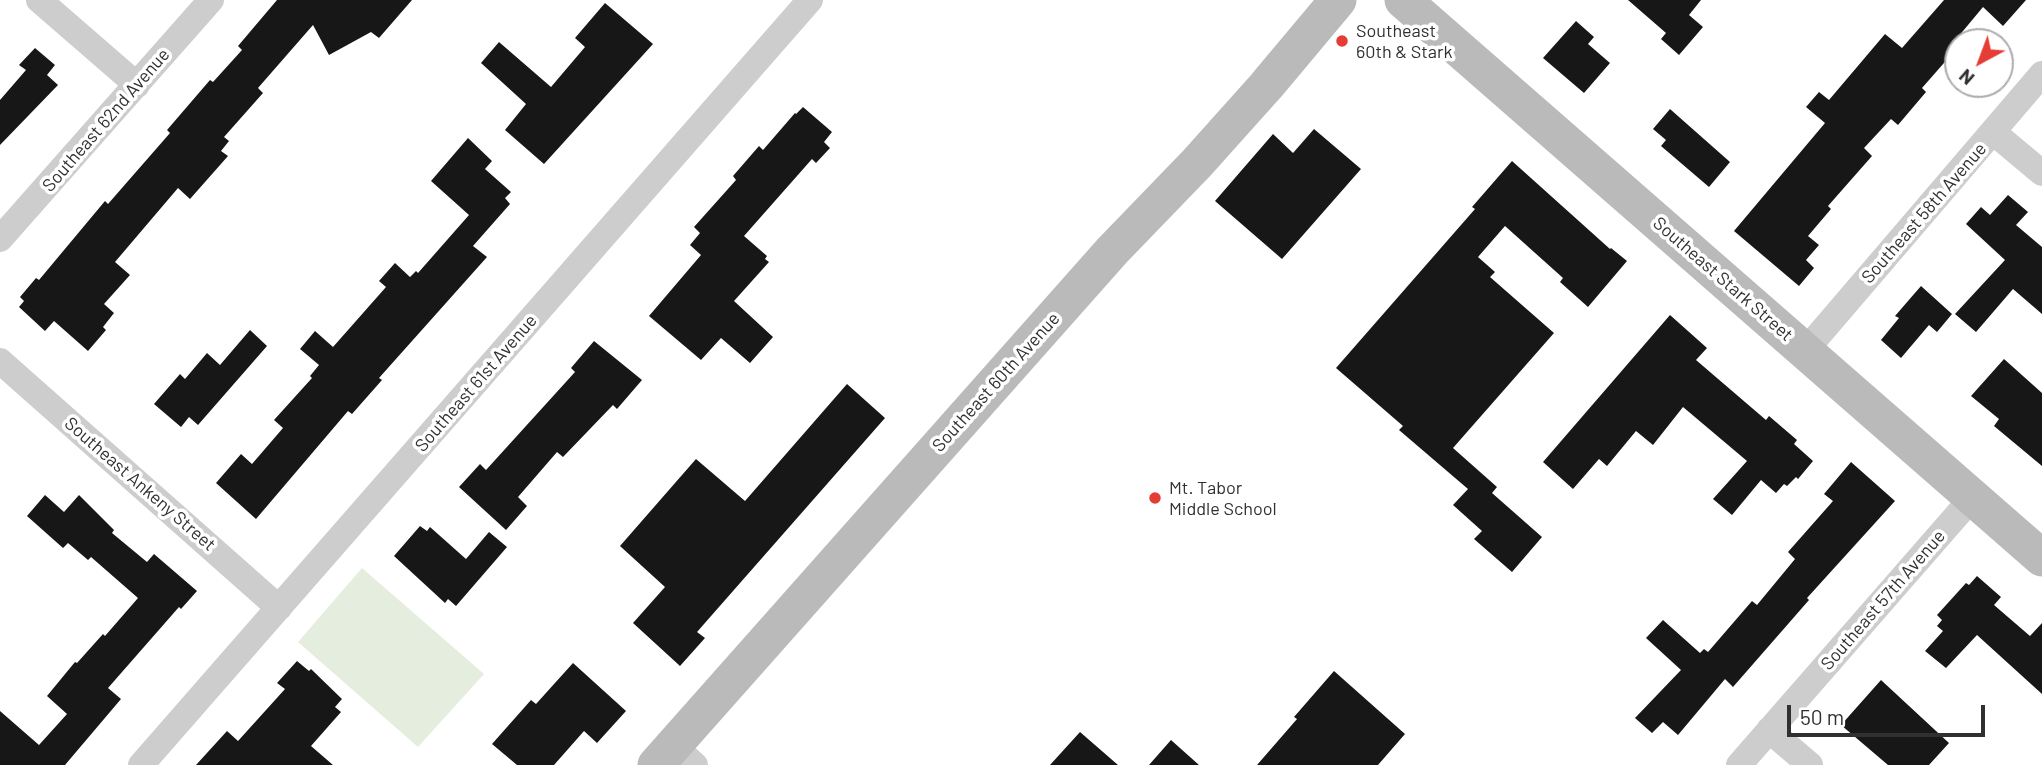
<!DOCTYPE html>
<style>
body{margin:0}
#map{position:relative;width:2042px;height:765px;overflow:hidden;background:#fff;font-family:Barlow,sans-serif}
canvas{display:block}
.north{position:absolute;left:1944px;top:28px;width:70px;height:70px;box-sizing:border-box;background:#fff;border:2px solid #acacac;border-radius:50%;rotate:221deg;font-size:19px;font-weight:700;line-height:28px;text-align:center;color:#303030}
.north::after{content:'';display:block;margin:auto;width:24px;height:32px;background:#e53c35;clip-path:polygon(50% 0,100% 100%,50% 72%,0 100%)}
.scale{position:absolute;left:1787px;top:705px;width:198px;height:32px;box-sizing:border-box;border:4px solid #303030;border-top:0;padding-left:9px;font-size:21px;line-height:24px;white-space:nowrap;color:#303030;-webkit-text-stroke:5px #fff;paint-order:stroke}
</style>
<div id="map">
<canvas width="2042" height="765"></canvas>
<div class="north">N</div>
<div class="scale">50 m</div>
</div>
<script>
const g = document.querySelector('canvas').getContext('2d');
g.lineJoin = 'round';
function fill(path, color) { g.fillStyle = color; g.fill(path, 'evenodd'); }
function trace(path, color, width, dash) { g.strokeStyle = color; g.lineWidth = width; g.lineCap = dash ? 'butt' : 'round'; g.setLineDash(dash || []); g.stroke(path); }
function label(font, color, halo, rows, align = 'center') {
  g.font = font + ' Barlow,sans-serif'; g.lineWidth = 7; g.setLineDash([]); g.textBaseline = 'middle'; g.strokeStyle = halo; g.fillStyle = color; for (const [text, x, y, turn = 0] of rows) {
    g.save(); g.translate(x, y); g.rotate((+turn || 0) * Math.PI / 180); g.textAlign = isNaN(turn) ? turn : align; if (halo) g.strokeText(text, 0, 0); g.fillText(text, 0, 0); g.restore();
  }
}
const green = new Path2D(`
 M362,568L484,674L418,747L298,642Z`);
const building = new Path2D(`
 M277,0H412L379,38L371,32L329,55L313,25L258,88L263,93L224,137L229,141L221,151L228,156L190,199L178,188L115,262L130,275L104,304L114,313L103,327L106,330L88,351L54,321L45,331L19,307L24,301L20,297L36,278L39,280L105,201L108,204L170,133L167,130L210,80L213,82L242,50L238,46Z
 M1628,0H1701L1689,15L1703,27L1679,55L1661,39L1666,33Z
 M1944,0H2026L2003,26L1983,7L1958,37V47L1922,88L1926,92L1898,125L1891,119L1864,148L1872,156L1828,206L1831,209L1808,236L1819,245L1806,260L1814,268L1799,286L1734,231L1825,123L1806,107L1819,92L1829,100L1885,34L1902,48Z
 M605,3L653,44L544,164L505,130L526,104L481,63L499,42L551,87L585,47L575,38Z
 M1576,21L1594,37L1588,44L1610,63L1584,93L1543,58Z
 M35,48L55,65L47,75L58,85L0,145V100L26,70L19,65Z
 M803,107L832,132L824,142L830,148L816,163L812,159L744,236L767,256L765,259L769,262L734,301L773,337L750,363L721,338L701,360L649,316L701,255L690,245L700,233L694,227L736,180L733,176L759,146L763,150L795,113L796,114Z
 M1670,109L1730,162L1709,187L1661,146L1666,140L1653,129Z
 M1314,129L1361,169L1282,259L1215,201L1273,134L1293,153Z
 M468,138L492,161L485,169L511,192L505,198L510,204L473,246L487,257L379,378L382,380L352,414L348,411L256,519L216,483L241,454L252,464L283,428L274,420L312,378L310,376L319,365L300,349L315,331L333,347L386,287L379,281L395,263L410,277L416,271L418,273L469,215L431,181Z
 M1512,161L1610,249L1611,248L1627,261L1588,307L1560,282L1563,278L1505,226L1478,257L1495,272L1490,277L1554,333L1453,448L1497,487L1492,493L1542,537L1512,572L1474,539L1482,531L1453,505L1468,489L1399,430L1403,426L1336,368L1475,209L1472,207Z
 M2008,195L2028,212L2016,225L2042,247V314L2013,289L1976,332L1955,314L2005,260L1966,224L1981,207L1990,215Z
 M1921,286L1952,314L1937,332L1929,325L1901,358L1881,340L1899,318L1895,316Z
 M1670,315L1707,348L1696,360L1766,420L1769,416L1797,440L1794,444L1813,461L1798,479L1796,477L1787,486L1784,484L1776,493L1761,480L1732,515L1713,499L1747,461L1683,407L1653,445L1636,431L1607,466L1599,459L1573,489L1543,462Z
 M250,330L267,346L198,425L189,417L181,427L154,404L180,374L185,379L207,353L220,365Z
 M594,341L642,380L617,409L613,405L563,457L557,452L518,497L527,506L506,530L459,487L480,464L486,470L575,372L571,368Z
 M2004,359L2042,393V466L1994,426L1999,419L1971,396Z
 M847,384L885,418L697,632L705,638L680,666L633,623L665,587L620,546L696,459L745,501Z
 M1851,462L1895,501L1807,598L1809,600L1733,687L1725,679L1678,735L1663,722L1652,733L1635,718L1681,670L1646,638L1663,620L1700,653L1704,649L1708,652L1752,601L1757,605L1795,559L1788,552L1833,501L1824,494Z
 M45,495L64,512L79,495L114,530L112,533L147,562L154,554L197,591L181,609L179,607L108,688L121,699L65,765H0V711L39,745L67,714L47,696L75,662L77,663L103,634L105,636L138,598L91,557L88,560L68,543L63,548L27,516Z
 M420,526L427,531L430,527L466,559L489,532L507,547L456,606L448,599L445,603L394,556Z
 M1977,576L2001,597L1994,605L2030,636L2042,623V694L1977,635L1946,668L1925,651L1943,631L1937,626L1942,620L1937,615L1966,583L1969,585Z
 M297,661L309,671L311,669L342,699L335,707L341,712L311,746L333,765H196L227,731L238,741L285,689L277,683Z
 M573,663L626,711L597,743L584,731L554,765H517L492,744L531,700L536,704Z
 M1334,671L1405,734L1378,765H1257L1297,719L1294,717Z
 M1881,680L1949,743L1929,765H1888L1841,725Z
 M1080,732L1118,765H1050Z
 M1171,740L1199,765H1149Z`);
const street = new Path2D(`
 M39,0L137,85
 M1993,132L2042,173
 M0,239L211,0
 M1805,351L2042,74
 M0,361L279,608
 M1769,730L1810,765
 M673,745L695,765
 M141,765L810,0
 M1739,765L1972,498`);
const secondary = new Path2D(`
 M1403,0L2042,558
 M656,765L1112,251L1197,163L1266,86L1338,0`);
const markers = [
 [1342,41,7,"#e53c35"],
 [1155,498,7,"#e53c35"]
];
const poiNames = [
 ["Southeast",1356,31],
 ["60th & Stark",1356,52],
 ["Mt. Tabor",1169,488],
 ["Middle School",1169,509]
];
const streetNames = [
 ["Southeast 62nd Avenue",106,120,-49],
 ["Southeast 58th Avenue",1924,213,-49],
 ["Southeast Stark Street",1723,279,41],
 ["Southeast 60th Avenue",996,382,-48],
 ["Southeast 61st Avenue",476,383,-49],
 ["Southeast Ankeny Street",140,484,41],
 ["Southeast 57th Avenue",1883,600,-49]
];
fill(green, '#e5edde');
fill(building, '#171717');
trace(street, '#cdcdcd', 26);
trace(secondary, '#bababa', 37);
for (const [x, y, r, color] of markers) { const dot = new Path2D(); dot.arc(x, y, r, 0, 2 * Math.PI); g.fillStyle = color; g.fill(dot); trace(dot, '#fff', 2.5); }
label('18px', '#303030', '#fff', poiNames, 'left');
label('18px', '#303030', '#fff', streetNames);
</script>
